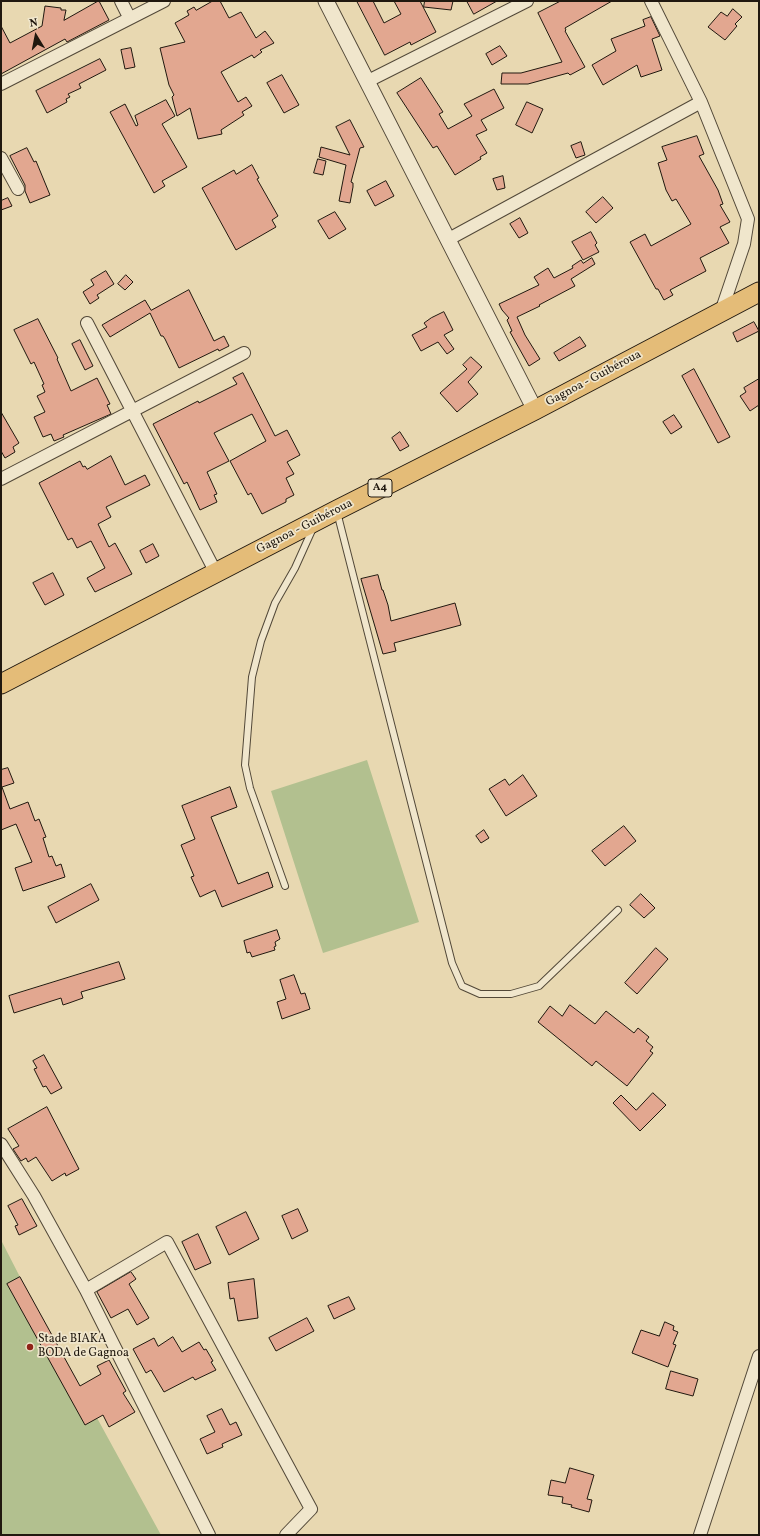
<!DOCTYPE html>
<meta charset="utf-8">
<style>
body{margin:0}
#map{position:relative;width:760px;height:1536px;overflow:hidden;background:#e8d8b1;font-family:Vollkorn,serif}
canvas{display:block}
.frame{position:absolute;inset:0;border:2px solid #20180f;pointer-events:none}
.north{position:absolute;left:16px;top:16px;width:40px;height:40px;-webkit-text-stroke:3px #f0e6cc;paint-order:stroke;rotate:350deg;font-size:11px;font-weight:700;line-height:16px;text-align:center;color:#20180f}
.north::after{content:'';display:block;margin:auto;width:14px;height:18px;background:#20180f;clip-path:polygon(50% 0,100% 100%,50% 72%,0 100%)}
</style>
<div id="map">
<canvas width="760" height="1536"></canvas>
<div class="frame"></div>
<div class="north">N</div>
</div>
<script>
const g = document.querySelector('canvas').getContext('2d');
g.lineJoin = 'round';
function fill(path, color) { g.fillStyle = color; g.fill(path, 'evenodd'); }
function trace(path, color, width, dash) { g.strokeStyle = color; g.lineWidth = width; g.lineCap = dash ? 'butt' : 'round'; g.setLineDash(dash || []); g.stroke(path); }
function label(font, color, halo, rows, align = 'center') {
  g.font = font + ' Vollkorn,serif'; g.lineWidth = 3.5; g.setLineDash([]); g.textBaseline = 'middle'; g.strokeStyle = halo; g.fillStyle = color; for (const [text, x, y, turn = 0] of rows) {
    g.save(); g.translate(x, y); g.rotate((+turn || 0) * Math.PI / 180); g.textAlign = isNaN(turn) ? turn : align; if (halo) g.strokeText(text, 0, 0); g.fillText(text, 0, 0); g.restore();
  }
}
const green = new Path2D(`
 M367,760L419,922L323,953L271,791Z
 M1,1240L20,1277L161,1535H1Z`);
const building = new Path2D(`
 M99,1L109,20L67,42L65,39L1,74V26L10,43L42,26L45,6L61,8V10H66L64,20Z
 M213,1H220L229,18L241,12L256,38L265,31L274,43L260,50L262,52L254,58L252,55L221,72L238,102L246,97L252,106L242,112L244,115L221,130L222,134L198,139L190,108L177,116L172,97L174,95L169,85L160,48L185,42L175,23L189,15L187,11L194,7L196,10Z
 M357,1H373L384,23L401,14L394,1H420L436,32L411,45L410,42L385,55Z
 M425,1H453L451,10L424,7Z
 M467,1H497L474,14Z
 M561,1H612L565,28L566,30L565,31L585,67L570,75L568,73L528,84H501L502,73H521L562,62L538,13Z
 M733,9L742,17L735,24L737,26L725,40L708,27L721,12L727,16Z
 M651,17L660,36L652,39L662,70L641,77L637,65L603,85L592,65L616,51L611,39L645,26L643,20Z
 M500,46L507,56L492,65L486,54Z
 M131,48L135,67L125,69L121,50Z
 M100,59L106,70L79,84L81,88L68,94L70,97L66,99L67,102L47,113L36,91Z
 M282,75L299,105L284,113L267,83Z
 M421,78L443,112L439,114L448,129L472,116L464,104L494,89L504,108L481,120L487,130L476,135L487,153L480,157L481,159L455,175L437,146L433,148L397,93Z
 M166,100L175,116L162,124L187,167L162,181L165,186L154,193L110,112L125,104L136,126L138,125L135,116Z
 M527,102L543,109L532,133L516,125Z
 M350,120L364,147L360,148L351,182L353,183V187L350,203L339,201L346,165L319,157L321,147L350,155L336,127Z
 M697,136L704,154L699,156L718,190L723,204L720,205L730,222L720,227L729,243L700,258L706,271L670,290L673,295L664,300L658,289H656L630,242L645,234L651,246L691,224L676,199L672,201L666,190L658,163L667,160L662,147Z
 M581,142L585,155L576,158L571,146Z
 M27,148L34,162L36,161L50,195L30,203L25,191V185L10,156Z
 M318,159L326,161L323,175L314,173Z
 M252,165L259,178L257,179L278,216L272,220L276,227L236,250L202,188L234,170L236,174Z
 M503,176L505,188L497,190L493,179Z
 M386,181L394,196L375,206L367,191Z
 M603,197L613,208L596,223L586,212Z
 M8,198L12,206L1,210V201Z
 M335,212L346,229L329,239L318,221Z
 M520,218L528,233L519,238L510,224Z
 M591,232L597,243L595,245L599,252L583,260L572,242Z
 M592,258L595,264L571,279L575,286L539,305L540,306L517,317L525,335L540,359L529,366L510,332L512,331L507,320L509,318L502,310L499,304L539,285L534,277L548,268L554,278L573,268L572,266L581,260L583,263Z
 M106,271L114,284L97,295L99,298L90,304L83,292L94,285L91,280Z
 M126,275L133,282L125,290L118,284Z
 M189,290L214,341L224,336L229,346L219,351L218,349L179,368L165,339L163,336H161L150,313L110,337L102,325L145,300L151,310Z
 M444,312L453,330L444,335L454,349L447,354L438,342L421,351L412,335L427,327L424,323L431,318Z
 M38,319L58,358L57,359L71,391L97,378L110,404L107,405L111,414L63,435L64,437L54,441L51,434L43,437L34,417L45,412L37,396L45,392L42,385L44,384L34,362L31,364L14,330Z
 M754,322L759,331L737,342L733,333Z
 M580,337L586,346L559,361L554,353Z
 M80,340L93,366L85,370L72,344Z
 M471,357L482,367L468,382L478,394L457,412L440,393L467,369L463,365Z
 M694,369L730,437L718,443L682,376Z
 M243,373L275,436L287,430L300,455L287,462L294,474L286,478L294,495L286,499V502L262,514L251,493L248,495L230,461L266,441L252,414L214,433L229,461L207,472L217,494L214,495L217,502L200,510L187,482L184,484L153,424L198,401L199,403L237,384L233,378Z
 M759,379V405L750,411L740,396L746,392L744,388Z
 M1,412L19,443L13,447L15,452L5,458L1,451Z
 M674,415L682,427L671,434L663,422Z
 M400,432L409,446L400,451L392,438Z
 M111,456L125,485L145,475L150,485L106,507L111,517L98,524L109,547L115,543L132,574L95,592L87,578L105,568L91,541L77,548L72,538L68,540L39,483L80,461L83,467L85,466L87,469Z
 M153,544L159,556L146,563L140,551Z
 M53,573L64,595L45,605L33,583Z
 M378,575L382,590H383L388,605L391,621L455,603L461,625L394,643L396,651L383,654L361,579Z
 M8,768L14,783L2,787L10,809L28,802L35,821L39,819L46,837L43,838L49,857L52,856L56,866L61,864L65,877L23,891L15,868L32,862L16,824L1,830V770Z
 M523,775L537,796L506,816L489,789L505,779L509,785Z
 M230,787L237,807L211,817L238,884L268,872L273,887L222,907L215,890L200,897L191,877L194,876L181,845L195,839L182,806Z
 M624,826L636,841L605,866L592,851Z
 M484,830L489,838L481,843L476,836Z
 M91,884L99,900L56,923L48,907Z
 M641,894L655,908L644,918L630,905Z
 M277,930L280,939L275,942L276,946L274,947L275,950L252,957L250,952L247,953L244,941Z
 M656,948L668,959L637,994L625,983Z
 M119,962L125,979L81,992L83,998L69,1003L63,1005L61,998L14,1013L9,996Z
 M294,975L301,994L305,993L310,1009L282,1019L277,1002L286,999L280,980Z
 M570,1005L595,1024L606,1011L634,1033L638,1028L649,1037L646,1041L653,1047L650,1051L653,1053L627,1086L596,1061L592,1066L538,1022L550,1006L562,1016Z
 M44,1055L62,1088L51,1094L46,1086L43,1087L34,1069L37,1068L33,1061Z
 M653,1093L666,1105L640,1131L613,1103L621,1095L636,1110Z
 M47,1107L79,1169L66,1176L65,1173L52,1181L36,1157L28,1162L26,1158L21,1161L13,1149L19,1146L8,1129Z
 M22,1199L37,1226L19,1235L15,1226L18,1225L8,1206Z
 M298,1209L308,1231L292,1239L282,1216Z
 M246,1212L259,1239L229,1255L216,1227Z
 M198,1234L211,1263L195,1270L182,1242Z
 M131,1272L136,1279L129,1284L149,1318L137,1325L128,1309L111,1318L97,1292Z
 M20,1277L80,1386L101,1374L97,1366L109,1360L126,1391L123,1393L135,1412L109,1427L103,1415L85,1425L7,1284Z
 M254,1279L258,1318L238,1321L234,1298L230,1299L228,1283Z
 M349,1297L355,1309L334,1319L328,1306Z
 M307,1318L314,1331L276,1351L269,1338Z
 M665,1322L674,1326L673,1330L678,1332L673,1344L676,1345L668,1367L632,1353L641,1330L659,1336Z
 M173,1337L182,1352L199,1342L204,1350L206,1349L213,1361L211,1362L216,1370L195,1380L193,1377L164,1392L151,1370L146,1373L133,1349L154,1338L158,1346Z
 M671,1371L698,1379L693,1396L666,1389Z
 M222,1409L230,1425L236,1422L242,1435L222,1444L223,1447L207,1454L200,1439L215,1432L207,1416Z
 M570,1468L594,1475L587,1499L592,1500L589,1512L571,1507L572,1505L562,1503L563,1497L548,1495L551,1480L565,1483Z`);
const service = new Path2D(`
 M337,512L452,963L462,986L480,994H511L539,986L618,910
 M285,886L250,788L245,765L252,677L261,641L275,603L295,568L313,528`);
const minor = new Path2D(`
 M121,1L129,17
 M651,1L701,102L748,219L744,244L721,312
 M368,81L527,1
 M1,84L164,1
 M1,158L18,189
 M447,240L701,102
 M87,323L216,573
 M1,479L244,353
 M1,1144L34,1196L86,1290L209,1535
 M86,1290L167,1242L311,1509L286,1535
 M700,1535L759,1356`);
const tertiary = new Path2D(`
 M326,1L535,410`);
const primary = new Path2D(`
 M1,684L337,510L535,410L759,292`);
const markers = [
 [30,1347,4,"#8f2418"]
];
const shields = [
 [380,488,24]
];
const shieldNames = [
 ["A4",380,488]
];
const streetNames = [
 ["Gagnoa - Guibéroua",594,379,-28],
 ["Gagnoa - Guibéroua",305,527,-27]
];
const poiNames = [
 ["Stade BIAKA",38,1340],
 ["BODA de Gagnoa",38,1354]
];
fill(green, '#b2c08f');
fill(building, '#e2a790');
trace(building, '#20180f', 1);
trace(service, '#524838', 8);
trace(minor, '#524838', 14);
trace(tertiary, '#524838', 17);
trace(primary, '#20180f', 21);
trace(service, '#f0e6cc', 6);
trace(minor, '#f0e6cc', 12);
trace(tertiary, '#f0e6cc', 15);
trace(primary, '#e4bc78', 19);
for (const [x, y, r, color] of markers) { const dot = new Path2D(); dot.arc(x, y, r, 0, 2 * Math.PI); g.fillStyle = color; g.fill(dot); trace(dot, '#f0e6cc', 1.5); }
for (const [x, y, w] of shields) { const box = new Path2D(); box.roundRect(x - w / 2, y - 9, w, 18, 3); g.fillStyle = '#f0e6cc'; g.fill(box); trace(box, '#20180f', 1); }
label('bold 11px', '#20180f', null, shieldNames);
label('12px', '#20180f', '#f0e6cc', streetNames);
label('12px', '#20180f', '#f0e6cc', poiNames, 'left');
</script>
